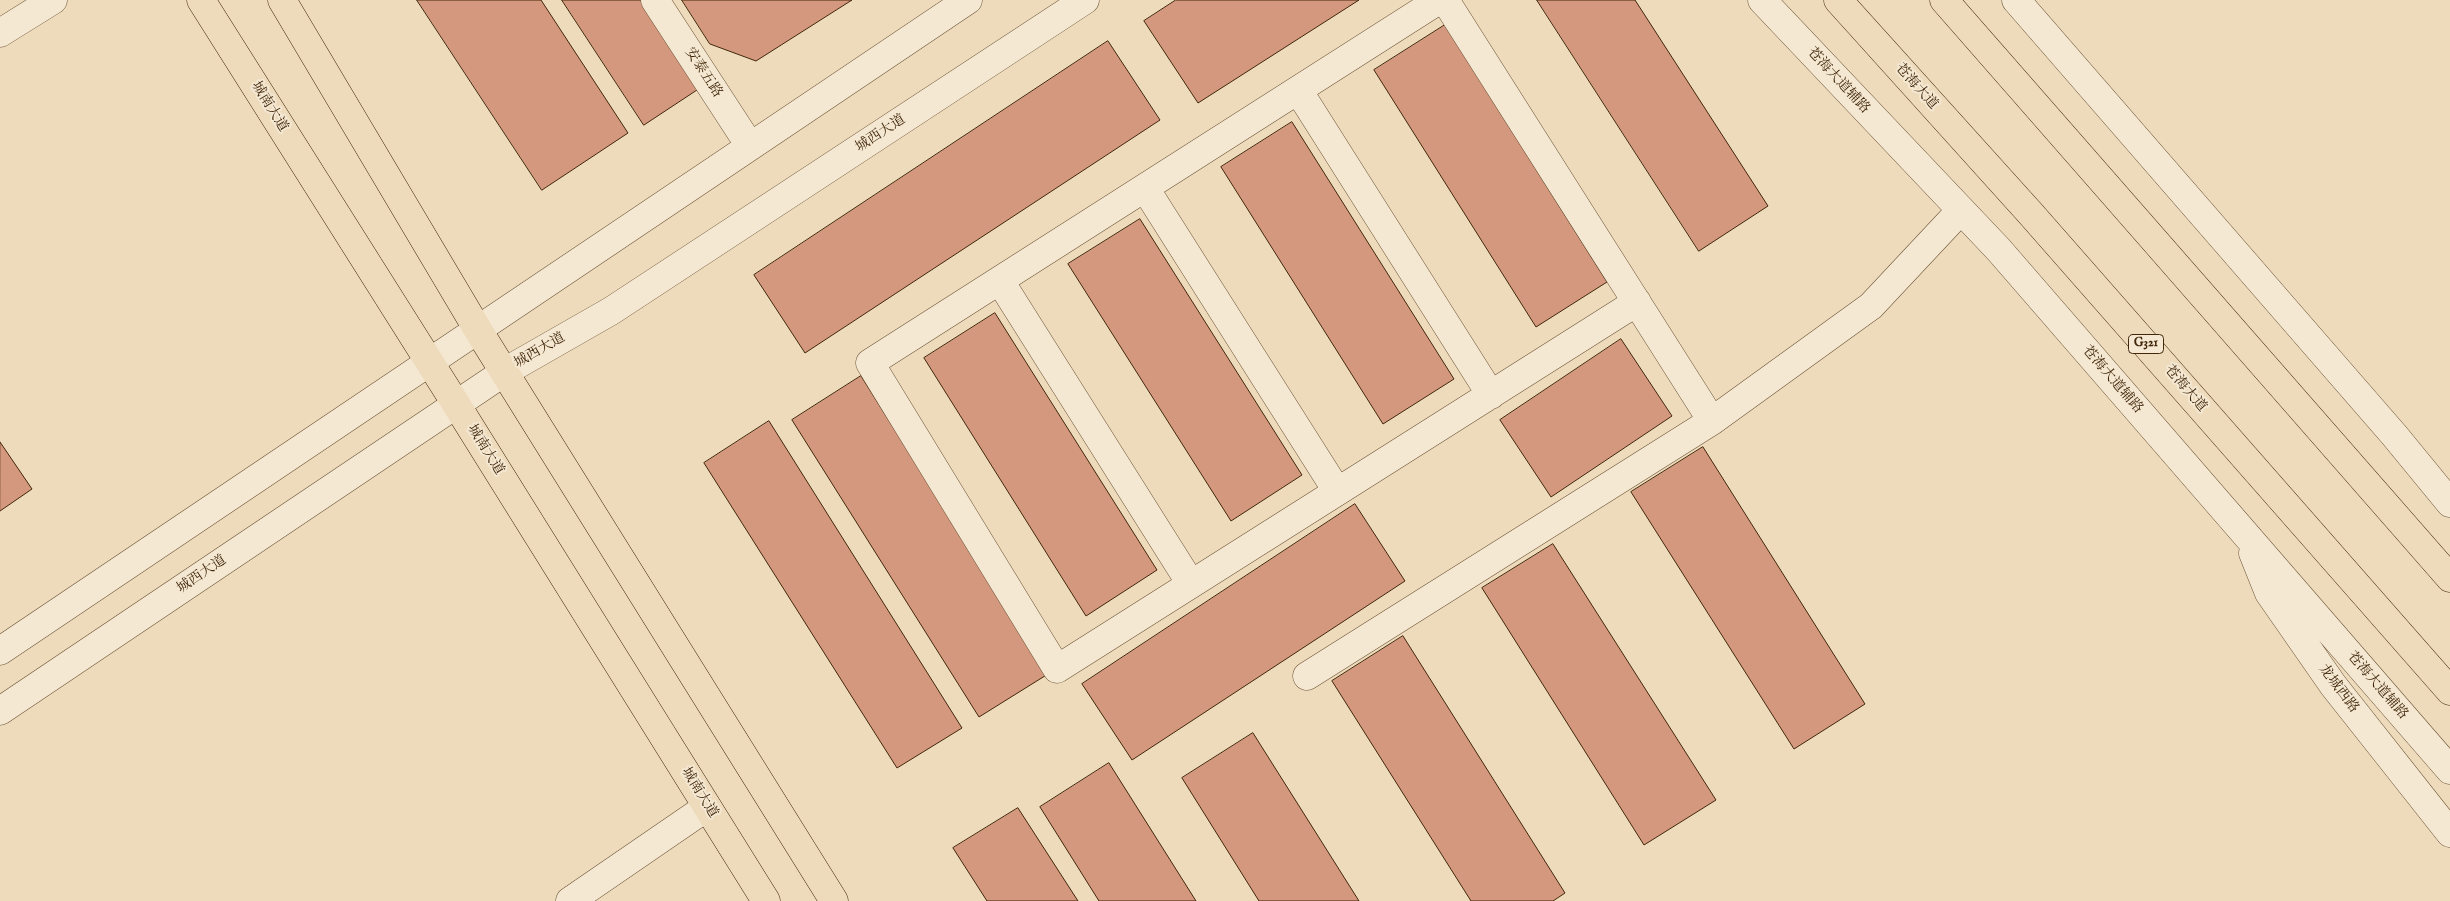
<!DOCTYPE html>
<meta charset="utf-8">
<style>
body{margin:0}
canvas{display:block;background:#eedbbc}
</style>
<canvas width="2450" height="901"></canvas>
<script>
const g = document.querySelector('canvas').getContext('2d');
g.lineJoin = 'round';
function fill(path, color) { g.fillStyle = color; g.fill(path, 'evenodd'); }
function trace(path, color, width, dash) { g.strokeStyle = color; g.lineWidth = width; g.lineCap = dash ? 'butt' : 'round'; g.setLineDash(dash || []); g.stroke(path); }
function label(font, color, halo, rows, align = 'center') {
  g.font = font + ' "IM FELL English","Noto Serif SC",serif'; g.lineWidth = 4; g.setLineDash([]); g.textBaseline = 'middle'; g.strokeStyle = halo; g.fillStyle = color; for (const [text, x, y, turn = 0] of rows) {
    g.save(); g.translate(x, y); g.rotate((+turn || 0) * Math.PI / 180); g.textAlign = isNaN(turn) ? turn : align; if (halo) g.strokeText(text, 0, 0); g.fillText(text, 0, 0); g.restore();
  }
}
const building = new Path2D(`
 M417,0H541L628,133L542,190Z
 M562,0H642L700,88L644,125Z
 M682,0H852L756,61L710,44Z
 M1176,0H1359L1198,103L1144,21Z
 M1537,0H1635L1768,206L1699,251Z
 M1445,25L1607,282L1536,327L1374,70Z
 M1108,41L1160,120L805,353L754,275Z
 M1292,122L1454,379L1383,424L1221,167Z
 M1140,219L1302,475L1231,521L1068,264Z
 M995,313L1157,570L1086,616L924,358Z
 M1621,339L1672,416L1551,497L1500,420Z
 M861,376L1048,674L979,717L792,420Z
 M769,421L962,728L897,768L704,463Z
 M0,442L32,489L0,511Z
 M1703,447L1865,704L1794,749L1631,492Z
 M1355,504L1405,581L1132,760L1082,684Z
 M1553,544L1716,800L1644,845L1482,588Z
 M1403,636L1565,893L1553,901H1471L1332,681Z
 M1253,733L1359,901H1259L1182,778Z
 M1109,763L1196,901H1099L1040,807Z
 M1018,808L1078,901H987L953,848Z`);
const minor = new Path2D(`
 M655,0L750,146
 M1439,0L870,363L1057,669L1637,302
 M1445,0L1712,421
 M1762,0L1999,250L2450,770
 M2016,0L2395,436L2450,503
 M0,33L53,0
 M1298,90L1491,395
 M1145,188L1337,491
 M1000,281L1191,584
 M2253,553L2269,593L2333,685L2450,833
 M0,651L968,0
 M1307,676L1712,421L1871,306L1961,210
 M0,711L506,371L611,311L1085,0
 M570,901L707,807`);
const major = new Path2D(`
 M201,0L456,404L766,901
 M282,0L478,330L834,901`);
const highway = new Path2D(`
 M1838,0L2031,214L2450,691
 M1944,0L2450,578`);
const shields = [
 [2146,344,35]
];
const shieldNames = [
 ["G321",2146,344]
];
const streetNames = [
 ["安泰五路",703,73,57],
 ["苍海大道辅路",1838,81,47],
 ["苍海大道",1916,87,48],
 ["城南大道",269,107,58],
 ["城西大道",881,134,-33],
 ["城西大道",540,351,-30],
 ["苍海大道辅路",2112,380,49],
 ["苍海大道",2185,389,49],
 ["城南大道",485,450,58],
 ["城西大道",202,575,-34],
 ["苍海大道辅路",2377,686,49],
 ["龙城西路",2338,689,53],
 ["城南大道",699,793,58]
];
fill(building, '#d3987e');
trace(building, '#42270a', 1);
trace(minor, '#6d5436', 29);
trace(major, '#42270a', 29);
trace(highway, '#42270a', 29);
trace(minor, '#f4e8d3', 28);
trace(major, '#eedbbc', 28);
trace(highway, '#eedbbc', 28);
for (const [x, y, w] of shields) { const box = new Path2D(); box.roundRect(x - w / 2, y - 9.5, w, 19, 4); g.fillStyle = '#f4e8d3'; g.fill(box); trace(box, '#42270a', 1); }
label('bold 12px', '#42270a', null, shieldNames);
label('14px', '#42270a', '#f4e8d3', streetNames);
</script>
